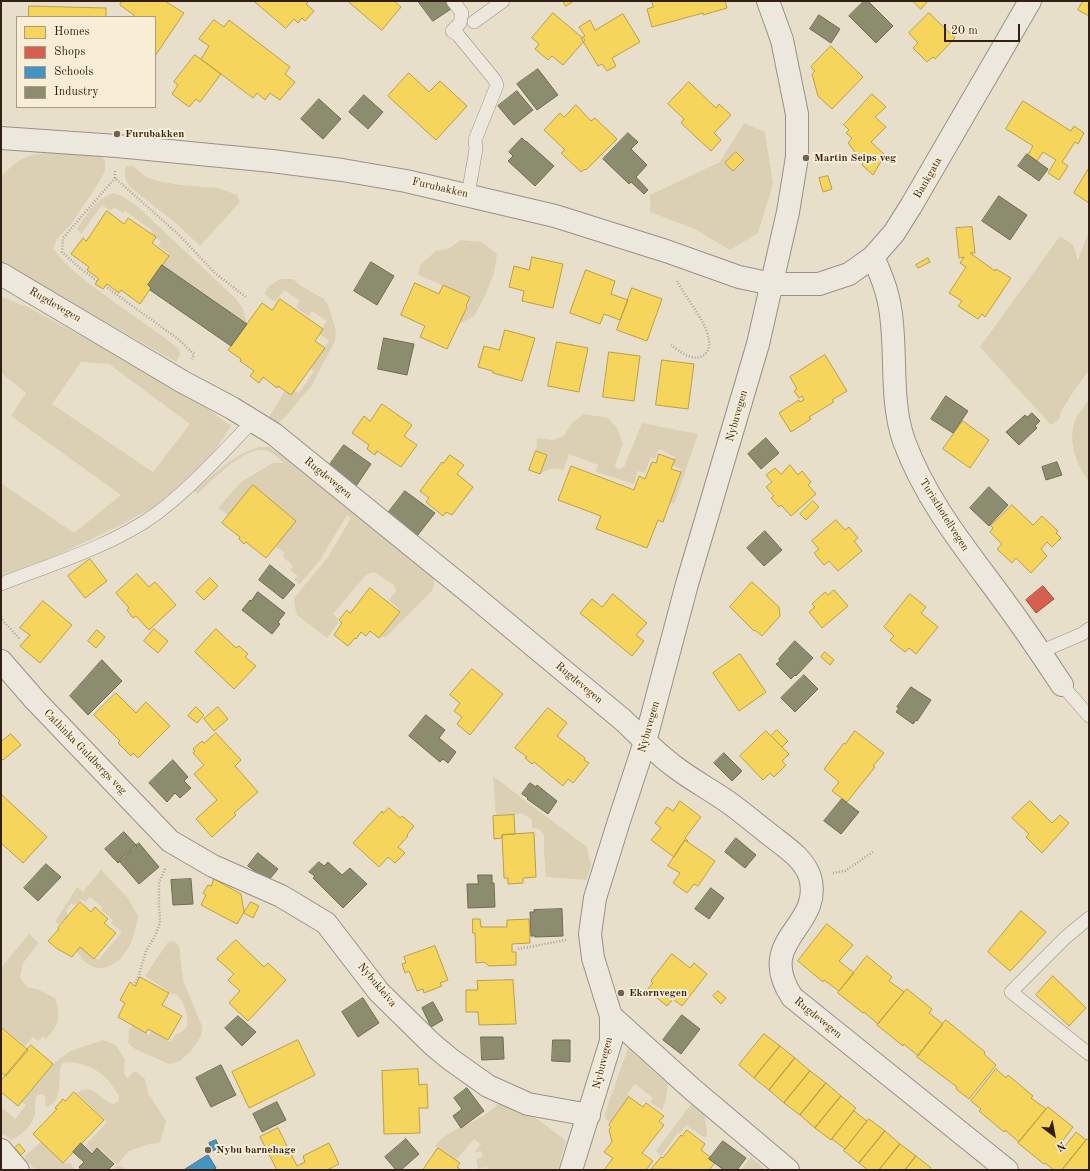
<!DOCTYPE html>
<style>
body{margin:0}
#map{position:relative;width:1090px;height:1171px;overflow:hidden;background:#e8dfcb;font-family:"Old Standard TT",serif}
canvas{display:block}
.frame{position:absolute;inset:0;border:2px solid #321f15;pointer-events:none}
.legend{position:absolute;left:16px;top:16px;width:140px;height:92px;box-sizing:border-box;background:#f8edd5;border:1px solid #a99b88;margin:0;padding:5px 7px;list-style:none;font-size:12px;color:#321f15}
.legend li{display:flex;align-items:center;gap:8px;height:20px}
.legend b{width:20px;border:1px solid #a99b88}
.north{position:absolute;left:1034px;top:1115px;width:40px;height:40px;-webkit-text-stroke:3px #f8edd5;paint-order:stroke;rotate:148deg;font-size:11px;font-weight:700;line-height:16px;text-align:center;color:#321f15}
.north::after{content:'';display:block;margin:auto;width:14px;height:18px;background:#321f15;clip-path:polygon(50% 0,100% 100%,50% 72%,0 100%)}
.scale{position:absolute;left:944px;top:24px;width:76px;height:18px;box-sizing:border-box;border:2px solid #321f15;border-top:0;padding-left:5px;font-size:12px;line-height:14px;white-space:nowrap;color:#321f15;-webkit-text-stroke:3px #f8edd5;paint-order:stroke}
</style>
<div id="map">
<canvas width="1090" height="1171"></canvas>
<div class="frame"></div>
<ul class="legend">
<li><b style="height:11px;background:#f6d55c"></b>Homes</li>
<li><b style="height:11px;background:#d6604d"></b>Shops</li>
<li><b style="height:11px;background:#4393c3"></b>Schools</li>
<li><b style="height:11px;background:#8c8c6e"></b>Industry</li>
</ul>
<div class="north">N</div>
<div class="scale">20 m</div>
</div>
<script>
const g = document.querySelector('canvas').getContext('2d');
g.lineJoin = 'round';
function fill(path, color) { g.fillStyle = color; g.fill(path, 'evenodd'); }
function trace(path, color, width, dash) { g.strokeStyle = color; g.lineWidth = width; g.lineCap = dash ? 'butt' : 'round'; g.setLineDash(dash || []); g.stroke(path); }
function label(font, color, halo, rows, align = 'center') {
  g.font = font + ' "Old Standard TT",serif'; g.lineWidth = 4; g.setLineDash([]); g.textBaseline = 'middle'; g.strokeStyle = halo; g.fillStyle = color; for (const [text, x, y, turn = 0] of rows) {
    g.save(); g.translate(x, y); g.rotate((+turn || 0) * Math.PI / 180); g.textAlign = isNaN(turn) ? turn : align; if (halo) g.strokeText(text, 0, 0); g.fillText(text, 0, 0); g.restore();
  }
}
const green = new Path2D(`
 M744,123L765,132L773,184L758,233L730,250L695,229L650,212V195L720,162Z
 M66,152L101,156L105,161V171L98,184L71,224L57,239L53,248C67,268 87,282 106,296C130,314 156,330 179,349L180,355L176,362L85,310L27,281L1,264L2,176C23,152 36,154 66,152Z
 M126,166H133L146,177L158,181L180,185L218,188L237,195L240,202L200,246L178,225L130,187C125,179 123,175 126,166Z
 M113,193L120,195L136,205L236,299L243,309L247,324L162,265L169,253L158,246L161,242L151,234L153,231L125,211L123,213L114,207L111,211L102,205L81,234L77,229C86,215 96,199 113,193Z
 M1089,231V370L1076,388L1061,411L1060,418L1051,425L980,347L1060,236L1073,245L1078,260Z
 M461,240L482,242L497,254L494,273L484,298L474,316L459,324L471,297L418,275L420,265L436,251L448,249Z
 M280,279H293L301,286L324,299L328,305L335,327L336,333L335,341L311,387L300,399L287,415L279,423L273,424L270,423L269,417L284,392L294,390L299,393L314,371L310,368L329,341L319,333L327,321L312,311L308,316L296,307L300,301L284,290L275,302L264,294L269,286Z
 M1,298H4L28,307L85,338L197,401L231,426L211,456L191,480L161,503L119,526L60,554L10,575L1,578V483L74,533L121,495L11,416L26,393L1,373ZM81,362L109,364L190,424L153,472L52,404Z
 M1089,400V455L1087,458L1089,460V482C1077,466 1067,441 1075,421C1078,413 1084,407 1089,400Z
 M584,414L608,418L617,428L623,443L615,466L618,469L624,467L642,423L698,434L674,504L669,502L681,469L672,465L675,457L659,449L655,459L651,457L645,473L638,471L634,484L596,472L598,465L569,454L563,470C554,467 548,469 540,474L547,455L536,451L537,438L553,440L564,436L572,423Z
 M259,447H269L281,455L434,577V585L432,591L386,637L376,636L399,609L389,600L396,591L394,585L374,572L366,575L333,614L339,619L337,621L339,622L327,638L297,615L295,608L294,598L328,557L351,518L347,515L320,560L300,584L293,580L298,576L290,570L293,566L282,556L285,553L218,508L241,482L273,463H283C278,457 271,451 263,450C243,448 211,481 198,494L194,491C215,474 233,454 259,447Z
 M493,776L535,808L587,847L591,867L586,880L546,877L544,854V834L539,829L532,828V820L522,813L514,815L496,816Z
 M101,870L128,898L138,916C136,924 135,933 132,940C121,969 91,981 76,949L79,945L98,960L122,932L111,923L113,920L101,910L102,907L90,897L85,902L81,899L75,905L71,904L66,910L68,917L59,924L55,922L77,887L83,892Z
 M29,934L39,943L23,963L20,978L27,987L37,989L55,998C61,1016 60,1024 46,1039L43,1036L38,1041L33,1037L25,1046L1,1026V968Z
 M174,941L179,946L183,980L202,1026L201,1036L191,1051L180,1061L169,1064L135,1049L128,1043L129,1030L134,1025L149,1035L152,1030L170,1042L176,1034L180,1033L187,1027C189,1014 184,1001 175,993L174,995L145,976L168,942Z
 M103,1040L116,1045L125,1060L124,1073L127,1078L135,1071L145,1079L148,1093L166,1121L160,1143L150,1144L129,1151L117,1165L125,1168L124,1170H112L117,1165L101,1149L95,1155L85,1146L107,1122L77,1093C93,1081 101,1102 114,1104L119,1101V1096C115,1090 111,1083 106,1078C96,1068 76,1060 62,1063C56,1078 66,1100 46,1107L45,1103L46,1097L43,1094L37,1095C34,1105 36,1106 35,1114C32,1127 22,1134 12,1140L5,1135L1,1136V1107L15,1119L26,1105L22,1102L18,1106L53,1064L70,1051Z
 M628,1048L668,1084L665,1102L662,1110L650,1102L653,1098L635,1084L627,1094L630,1097L611,1123L607,1120L604,1116Z
 M499,1097C525,1110 543,1122 566,1141L558,1170H488L487,1167L478,1169L476,1159L483,1157L481,1151L474,1153L481,1144L474,1139L456,1160L435,1146C445,1132 465,1126 479,1118C486,1115 491,1110 497,1105Z
 M691,1104L705,1115L707,1135L705,1138L686,1125L680,1134L678,1133L661,1156L656,1151Z
 M42,1141L66,1164L69,1162L75,1170H36L25,1160V1156Z
 M751,1157L766,1170H741Z`);
const homes = new Path2D(`
 M122,1H165L184,13L155,56V17H133L134,15L120,5Z
 M254,1H306L308,2L306,4L314,11L305,21L302,18L298,23L294,19L286,28Z
 M348,1H394L401,7L382,30Z
 M563,1H574L566,6Z
 M652,1H725L727,8L703,15V13L652,27L647,9L653,7Z
 M913,1H928L921,9Z
 M1083,1H1089V16L1078,10Z
 M29,6L106,8V17H29Z
 M553,13L585,40L563,65L552,56L548,60L535,49L539,44L532,38Z
 M929,13L955,38L935,59L933,57L927,62L913,48L918,43L909,33Z
 M623,14L640,42L612,58L616,66L607,71L602,64L598,66L581,38L585,36L579,27L590,20L595,30Z
 M214,20L224,27L229,20L290,67L285,74L295,82L280,100L270,93L265,100L257,93L253,98L201,59L209,46L199,39Z
 M831,46L863,77L832,109L818,96L812,74L815,71L811,67Z
 M195,55L221,74L200,102L196,99L189,107L172,94L178,85L174,82Z
 M409,73L429,92L440,81L467,106L436,140L388,96Z
 M689,82L716,108L719,104L731,115L714,133L721,140L711,151L681,123L684,119L668,104Z
 M872,94L886,107L875,117L886,127L871,142L885,155L873,175L862,165L863,163L848,143L852,138L846,133L849,130L844,125Z
 M1023,101L1071,131L1074,126L1084,133L1078,144L1075,142L1062,162L1068,166L1059,180L1048,173L1056,160L1043,152L1037,161L1028,155L1033,146L1006,129Z
 M576,105L591,121L595,118L617,139L586,170L585,169L581,172L561,153L565,150L544,130L560,113L564,117Z
 M736,152L744,160L733,171L725,163Z
 M1089,168V203L1074,193Z
 M828,176L832,189L823,192L819,178Z
 M107,211L124,224L128,218L156,237L152,243L169,256L148,285L151,288L140,304L121,290L119,293L107,284L103,289L95,284L99,279L87,270L89,267L71,254L83,238L86,241Z
 M972,227L975,253H970L995,271L996,269L1011,278L985,317L982,314L978,319L958,306L962,301L949,293L966,267L960,263L964,257L959,258L956,228Z
 M532,257L563,264L553,308L522,301L524,291L509,287L514,266L529,270Z
 M928,258L930,262L918,268L916,265Z
 M586,270L615,281L611,294L628,300L620,320L604,314L600,324L570,313Z
 M415,283L439,294L443,285L470,297L466,306L467,307L447,349L420,337L425,326L401,315Z
 M632,288L662,299L647,341L617,330Z
 M280,299L323,329L315,341L325,348L291,395L278,386L277,388L263,377L259,383L250,376L254,371L240,361L241,359L228,350L262,303L272,310Z
 M505,330L535,338L522,381L493,373V371L478,367L484,346L499,350Z
 M557,342L588,348L579,392L548,386Z
 M609,352L640,356L634,401L603,397Z
 M825,355L847,391L832,400L834,402L809,417L811,419L791,432L779,413L799,400L800,402L804,400L802,396L799,398L794,391L797,389L790,377Z
 M662,360L694,364L688,409L656,405Z
 M382,404L412,425L404,436L417,445L401,467L377,451L375,455L367,449L369,445L352,433L364,416L370,421Z
 M963,421L989,440L970,468L943,449Z
 M536,451L547,455L540,474L529,470Z
 M659,454L675,460L671,469L681,472L663,522L658,520L647,548L596,529L601,516L558,500L571,466L634,490L639,476L645,479L652,462L656,463Z
 M450,455L464,465L457,474L473,487L452,515L446,512L443,516L426,502L429,498L420,491L442,462L443,463Z
 M790,465L798,475L802,471L811,482L808,485L816,494L791,516L781,505L779,507L771,498L774,496L766,487L772,482L766,475L775,468L781,474Z
 M253,485L296,521L266,558L246,542L244,544L239,539L240,537L222,523Z
 M813,501L819,507L806,520L800,514Z
 M1012,505L1033,525L1042,516L1058,531L1056,533L1061,538L1052,547L1047,542L1041,549L1047,556L1031,573L1016,558L1012,563L997,549L1002,544L990,532L993,528L991,526Z
 M836,520L845,530L849,527L858,538L854,541L862,551L838,571L829,561L824,565L814,553L819,549L812,541Z
 M90,559L107,581L85,598L68,576Z
 M137,574L149,587L155,582L176,605L149,630L136,616L133,618L127,610L129,608L116,593Z
 M210,578L218,586L204,600L196,592Z
 M752,582L779,607L780,616L762,636L755,630L754,631L730,607Z
 M370,588L400,612L379,638L370,631L366,636L361,632L356,639L355,638L348,646L334,635L342,623L339,620L347,610L350,613Z
 M834,590L848,606L822,628L809,612L815,607L812,604L825,592L828,595Z
 M613,594L647,623L636,635L644,641L632,656L580,613L592,599L602,607Z
 M910,594L926,607L921,613L938,627L916,654L909,648L905,652L890,640L894,636L884,627Z
 M43,601L72,625L40,663L20,646L30,635L20,628Z
 M154,629L168,641L158,653L144,641Z
 M216,629L236,648L239,646L248,654L245,657L256,666L234,689L195,652Z
 M97,630L105,637L96,648L88,641Z
 M825,652L834,660L830,665L821,657Z
 M740,654L766,692L739,711L713,673Z
 M472,669L503,694L470,735L457,724L462,717L454,711L460,703L450,695Z
 M116,693L136,713L146,702L170,726L138,758L133,753L131,756L118,743L120,741L94,715Z
 M196,707L204,715L197,723L188,716Z
 M218,707L228,719L214,731L204,719Z
 M548,708L567,723L557,736L585,758L584,760L589,763L573,783L568,779L563,786L534,762L532,764L525,758L527,757L515,748Z
 M777,730L788,741L782,747L771,736Z
 M766,731L789,754L782,761L786,765L774,777L770,773L763,780L740,756Z
 M855,731L884,753L873,766L875,767L847,802L832,791L839,782L824,769L844,743L845,744Z
 M216,733L241,760L235,766L258,792L234,813L236,815L212,837L196,819L217,800L194,774L204,765L193,753L195,751L193,749L202,741L204,743Z
 M11,734L21,745L3,760L1,758V742Z
 M1,794L47,837L23,863L1,843Z
 M680,801L701,817L685,838L688,841L687,842L685,840L674,857L651,840L661,828L655,823L667,807L673,811Z
 M1030,801L1052,823L1060,815L1069,823L1042,853L1026,837L1029,834L1012,818Z
 M389,808L400,818L402,816L414,826L407,835L408,836L398,847L405,853L395,863L388,857L379,867L353,843L382,811L383,813Z
 M514,815L515,834L502,835V838L494,839L493,816Z
 M534,833L536,877L523,878V883L508,884V878H504L502,835Z
 M685,840L715,861L698,886L694,884L687,893L673,883L680,873L668,866Z
 M214,879L241,894L244,912L237,924L201,905L206,895L203,893L208,885L211,886Z
 M80,902L91,912L95,907L108,919L104,923L116,933L94,959L80,947L72,957L56,948L48,941L59,929L58,928Z
 M251,902L259,906L253,918L244,913Z
 M1021,911L1046,932L1017,964L1010,971L988,952Z
 M473,919H480L481,927H507V920L529,919L530,943L512,944V952H516V965L489,966L484,962L476,963L475,933H473Z
 M827,924L853,945L839,961L854,973L839,991L824,980L823,982L798,961Z
 M236,940L264,967L268,963L286,980L248,1021L229,1003L240,991L228,980L234,974L217,959Z
 M435,946L448,980L440,983L442,986L424,993L423,989L417,991L409,971L405,973L402,964L406,963L404,957Z
 M672,954L690,968L694,963L707,974L682,1006L673,999L667,1006L647,990L653,983L651,981Z
 M867,956L892,977L889,981L904,992L878,1024L864,1012L863,1013L838,993Z
 M1053,976L1086,1008L1069,1026L1036,995Z
 M140,977L169,993L162,1005L182,1016L168,1040L148,1029L146,1033L118,1017L125,1003L120,1000L130,982L135,986Z
 M513,980L516,1024L479,1025L478,1012H466V990H478L477,981Z
 M907,989L932,1009L929,1013L943,1024L918,1056L904,1044L903,1046L877,1025Z
 M718,991L726,998L721,1004L713,996Z
 M946,1020L985,1052L984,1054L996,1065L969,1099L956,1089L957,1087L917,1057Z
 M1,1027L28,1050L6,1076L1,1072Z
 M764,1034L780,1046L754,1078L739,1065Z
 M298,1040L315,1075L249,1108L232,1072Z
 M31,1045L53,1064L18,1106L1,1092V1081Z
 M780,1046L795,1058L769,1090L754,1078Z
 M795,1058L810,1071L784,1103L769,1090Z
 M418,1069L419,1085L427,1084L428,1108H419L420,1133L384,1134L382,1071Z
 M996,1069L1006,1078L1008,1075L1033,1096L1031,1098L1046,1109L1019,1142L1005,1130L1004,1132L979,1111L981,1109L971,1101Z
 M810,1071L826,1083L800,1115L784,1103Z
 M826,1083L841,1096L815,1128L800,1115Z
 M74,1092L104,1120L63,1163L33,1134L57,1109L55,1108L63,1099L65,1101Z
 M841,1096L856,1108L831,1140L815,1128Z
 M629,1097L643,1107L646,1103L664,1116L659,1121L664,1125L642,1153L653,1161L646,1170H604L613,1158L604,1152L612,1142L609,1130L611,1127L609,1125Z
 M1048,1107L1073,1127L1061,1143L1065,1146L1076,1132L1086,1140L1062,1170H1054L1045,1163L1044,1164L1018,1143Z
 M854,1111L867,1121L845,1149L832,1139Z
 M869,1119L885,1131L859,1163L844,1151Z
 M278,1128L297,1166L305,1162L303,1156L329,1143L339,1164L327,1170H277L260,1137Z
 M687,1130L705,1144L701,1150L710,1157L709,1159L715,1163L709,1170L651,1169L661,1157L663,1158L681,1135L682,1136Z
 M885,1131L900,1144L879,1170H868L859,1163Z
 M1087,1139L1089,1140V1170H1062Z
 M19,1144L25,1151L21,1155L15,1148Z
 M900,1144L916,1156L905,1170H879Z
 M438,1148L460,1163L457,1167L461,1170H423Z
 M916,1156L931,1168L930,1170H905Z`);
const shops = new Path2D(`
 M1043,586L1054,599L1036,613L1026,600Z`);
const schools = new Path2D(`
 M216,1140L219,1148L212,1151L209,1143Z
 M208,1155L216,1168L214,1170H184Z`);
const industry = new Path2D(`
 M418,1H445L451,9L433,21Z
 M864,1H868L893,26L876,43L849,16Z
 M819,15L840,29L831,43L810,29Z
 M538,69L558,95L537,110L517,84Z
 M517,91L533,110L514,125L498,106Z
 M364,95L383,112L368,129L349,112Z
 M319,99L341,119L323,139L301,119Z
 M628,133L638,142L631,149L647,165L636,177L648,190L644,194L631,182L629,184L603,159Z
 M522,138L526,142V141L554,166L535,186L508,161L513,156L509,152Z
 M1027,154L1048,169L1039,181L1018,166Z
 M999,196L1027,215L1010,240L982,221Z
 M371,262L394,276L377,305L354,291Z
 M162,265L247,324L231,346L150,290L151,288L148,285Z
 M384,338L414,344L407,375L378,369Z
 M946,396L968,411L953,433L931,419Z
 M1032,413L1040,421L1035,426L1037,428L1019,445L1006,432L1025,415L1027,417Z
 M766,438L779,453L761,469L748,454Z
 M344,445L371,464L356,486L328,467Z
 M1057,462L1062,475L1046,480L1042,467Z
 M989,487L1008,505L989,526L970,508Z
 M405,491L435,513L417,536L388,513Z
 M765,531L782,550L764,566L747,548Z
 M270,565L295,585L283,599L259,580Z
 M258,592L285,613L278,622L280,624L272,634L242,610L250,600L251,601Z
 M795,641L813,658L796,676L795,675L791,679L776,664L780,661L779,659Z
 M102,660L122,681L88,715L70,696Z
 M804,675L818,689L795,712L781,698Z
 M911,687L931,700L917,721L916,720L913,724L896,712L899,708L897,707Z
 M426,715L445,730L439,738L456,752L448,763L443,759L440,762L409,736Z
 M724,753L742,771L732,781L714,763Z
 M173,760L188,777L184,781L191,788L180,798L175,793L167,802L149,783Z
 M530,783L536,787L537,785L557,801L548,814L527,799L528,798L522,794Z
 M842,799L859,812L841,834L824,821Z
 M124,832L137,846L118,863L105,849Z
 M736,838L756,855L745,868L725,852Z
 M139,843L159,867L139,884L119,861Z
 M258,853L278,869L268,881L248,866Z
 M319,862L324,866L328,862L342,875L350,868L367,884L343,908L313,878L315,876L309,872Z
 M46,864L61,877L38,901L24,888Z
 M478,875H492V883H494L495,907L468,908L467,884H478Z
 M191,879L193,904L173,905L171,880Z
 M711,888L724,898L709,919L695,909Z
 M562,909L563,936L535,937V936H531L530,912H534V910Z
 M363,998L379,1023L358,1037L342,1012Z
 M433,1002L443,1020L431,1027L422,1008Z
 M682,1015L700,1029L681,1054L663,1040Z
 M238,1016L256,1032L242,1046L225,1028Z
 M481,1037H503L504,1059L482,1060Z
 M553,1040H570V1062L552,1061Z
 M221,1065L236,1095L211,1107L196,1078Z
 M467,1088L484,1111L461,1128L453,1116L462,1109L454,1098Z
 M277,1102L286,1120L262,1132L253,1114Z
 M406,1139L419,1154L401,1170H396L385,1157Z
 M723,1141L746,1158L737,1170H724L709,1159Z
 M81,1143L92,1154L97,1148L114,1164L108,1170H81L79,1167L84,1162L73,1152Z`);
const path = new Path2D(`
 M115,171V178L178,234L215,273L246,297
 M97,281L80,268L62,252L63,238L115,178
 M105,286L178,339L194,354L192,359
 M671,345C680,351 693,363 704,355C723,339 684,297 677,281
 M1,617L4,622L20,639
 M833,873L845,871L873,852
 M518,949L566,940
 M135,983L138,978L146,951L155,936L160,923L159,904V882L166,867`);
const service = new Path2D(`
 M453,1L462,13L460,23L452,31L458,35L494,79L497,85L475,140L476,149L468,195
 M474,22L503,1
 M1,584C52,564 112,546 156,514C192,487 222,453 253,421
 M1040,652L1082,634L1089,629
 M1062,685L1089,716
 M1089,918L1066,937L1011,992L1089,1054`);
const minor = new Path2D(`
 M873,257C884,281 890,298 892,324C896,363 891,404 904,441C925,498 961,543 996,590C1019,621 1041,653 1062,685
 M1,274L183,382L232,408L274,434L470,593L623,720C640,736 656,753 675,767C692,780 711,790 728,802C742,812 755,823 769,834C784,846 804,858 810,877C824,927 754,939 792,997L1007,1170
 M1,661L35,700L170,841L213,866L281,896L326,923L379,992L432,1044L450,1059L488,1086L528,1104L589,1115
 M611,1016L692,1089L788,1170
 M1,1150L18,1170
 M571,1170L611,1041V1016L593,958L590,934L595,898L619,821L645,742L687,584L758,344L788,212L797,157V114L782,40L768,1`);
const tertiary = new Path2D(`
 M1,138L117,146L272,161L342,170L406,181L555,216L666,251L739,277L772,284H819L849,274L873,257L894,233L911,206L1030,1`);
const markers = [
 [117,134,4,"#726255"],
 [806,158,4,"#726255"],
 [621,993,4,"#726255"],
 [208,1150,4,"#726255"]
];
const poiNames = [
 ["Furubakken",125,134],
 ["Martin Seips veg",814,158],
 ["Ekornvegen",629,993],
 ["Nybu barnehage",216,1150]
];
const streetNames = [
 ["Bankgata",928,178,-60],
 ["Furubakken",440,188,13],
 ["Rugdevegen",55,305,30],
 ["Nybuvegen",737,416,-74],
 ["Rugdevegen",328,478,39],
 ["Turisthotellvegen",944,515,58],
 ["Rugdevegen",579,683,40],
 ["Nybuvegen",649,727,-74],
 ["Cathinka Guldbergs veg",85,752,46],
 ["Nybukleiva",377,985,50],
 ["Rugdevegen",818,1018,39],
 ["Nybuvegen",603,1063,-76]
];
fill(green, '#dcd0b4');
fill(homes, '#f6d55c');
trace(homes, '#bb9e47', 1);
fill(shops, '#d6604d');
trace(shops, '#a54c3c', 1);
fill(schools, '#4393c3');
trace(schools, '#3e708f', 1);
fill(industry, '#8c8c6e');
trace(industry, '#716b53', 1);
trace(service, '#989185', 14);
trace(minor, '#989185', 24);
trace(tertiary, '#989185', 24);
trace(path, '#a9a49b', 2.5, [1, 2]);
trace(service, '#ece8dd', 13);
trace(minor, '#ece8dd', 22);
trace(tertiary, '#ece8dd', 22);
for (const [x, y, r, color] of markers) { const dot = new Path2D(); dot.arc(x, y, r, 0, 2 * Math.PI); g.fillStyle = color; g.fill(dot); trace(dot, '#f8edd5', 1.5); }
label('bold 11px', '#321f15', '#f8edd5', poiNames, 'left');
label('11px', '#321f15', '#f8edd5', streetNames);
</script>
